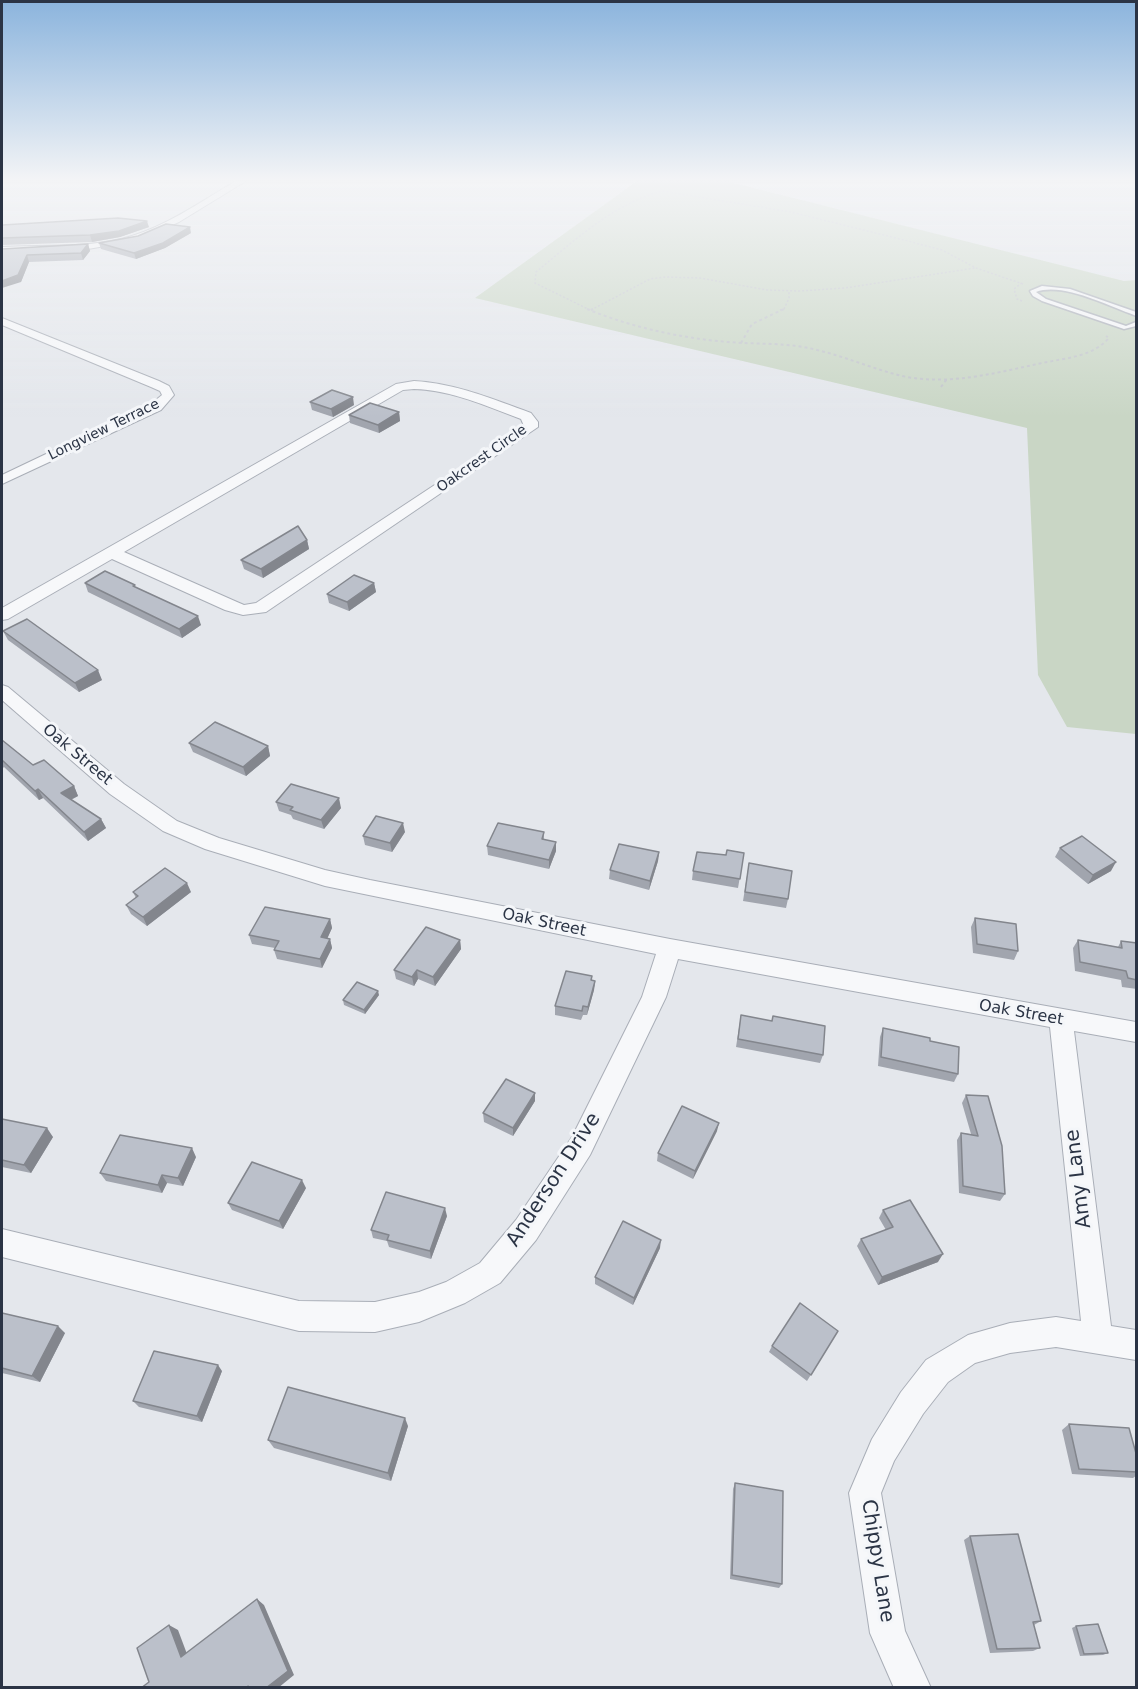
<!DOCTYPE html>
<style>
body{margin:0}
#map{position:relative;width:1138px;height:1689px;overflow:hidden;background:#e4e7ec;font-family:"DejaVu Sans",sans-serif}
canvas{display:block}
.frame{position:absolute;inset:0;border:3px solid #2b3445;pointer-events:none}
</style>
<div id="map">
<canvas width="1138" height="1689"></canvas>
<div class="frame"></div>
</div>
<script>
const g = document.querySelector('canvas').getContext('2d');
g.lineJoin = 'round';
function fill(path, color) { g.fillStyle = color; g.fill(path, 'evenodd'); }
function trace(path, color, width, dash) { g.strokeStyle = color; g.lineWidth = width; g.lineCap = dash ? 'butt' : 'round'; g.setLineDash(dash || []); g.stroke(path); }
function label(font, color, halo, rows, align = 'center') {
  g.font = font + ' "DejaVu Sans",sans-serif'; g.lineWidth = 6; g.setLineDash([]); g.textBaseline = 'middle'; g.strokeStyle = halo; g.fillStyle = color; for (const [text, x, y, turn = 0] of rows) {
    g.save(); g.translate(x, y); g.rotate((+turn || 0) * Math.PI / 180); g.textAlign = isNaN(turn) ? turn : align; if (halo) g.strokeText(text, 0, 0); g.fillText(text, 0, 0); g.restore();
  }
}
const green = new Path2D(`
 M637,181H726L1124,281L1136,280V734L1067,727L1038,675L1027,428L475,298Z`);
const pathFar1 = new Path2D(`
 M1022,301L1017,299L1014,289L1023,282
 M590,310L535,283L536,272C574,241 613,204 662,191L791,212L908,241L942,250L976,268L1023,284
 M591,310L650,279L666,277L700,278L767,290L799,291L845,288L975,268
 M780,310L784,309L789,298V291`);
const path = new Path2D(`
 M587,309C631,327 680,338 728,342C751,344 774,343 797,346C832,351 864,366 898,375C946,387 995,373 1042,363C1066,358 1092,357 1109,338L1106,336
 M591,310L593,309
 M741,343L752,324L784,309
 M941,387L947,379`);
const service = new Path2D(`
 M1042,286L1070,289L1136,312V316L1134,315C1108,306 1063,282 1036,292L1046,299L1126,326L1136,322V326L1124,329L1042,301L1033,296L1030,291Z`);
const minor = new Path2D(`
 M236,181H246L179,222L139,240L88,249L2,253V247C41,245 83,248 121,239C163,229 200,202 236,181Z
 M2,318L159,381L169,386L174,395L161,410L2,484V475L151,404L162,395L160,391L151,387L2,325Z
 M414,381C454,383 493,399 531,413L538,422V427L266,612L243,615L225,610L112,559L8,619L2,620V608L396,384ZM414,389C451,390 486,406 521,419L524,426L256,603L244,605L237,602L124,552L403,390Z
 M2,685L8,687L124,784L177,821L219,838L325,870L370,880L670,939L1136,1022V1042L1074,1031L1111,1326L1136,1330V1360L1056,1347L1010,1353L975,1363L948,1382L923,1414L894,1461L881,1493L905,1631L931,1688H894L870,1633L849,1493L872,1439L901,1392L926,1360L968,1335L1010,1323L1056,1317L1081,1321L1050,1027L678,959L666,997L590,1155L536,1240L500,1283L465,1303L419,1322L375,1332L299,1331L2,1257V1229L299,1301L375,1302L419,1292L446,1282L480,1263L516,1220L572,1137L642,997L656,954L325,886L205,849L163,831L110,794L2,700Z`);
const wall = new Path2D(`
 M2,225L149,227L120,237L92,242L2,245V246Z
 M191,233L165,248L136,259L101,249L99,243Z
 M88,244L90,251L83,260L29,262L21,282L2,249Z
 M310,402L354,405L333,417L312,410Z
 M399,412L400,421L379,433L350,423L349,415Z
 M307,540L309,549L263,578L244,569L241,560Z
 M85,583L136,587L201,625L182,638L88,592Z
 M374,583L376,592L349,611L329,603L327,594Z
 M3,631L102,680L79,692L8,640Z
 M2,740L33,765L74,786L78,796L71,800L101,819L106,828L88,841L43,798L39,800L4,767L2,769Z
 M189,743L268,746L270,756L246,776L193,752Z
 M276,802L341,808L324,829L293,819L291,815L279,811Z
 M405,832L392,852L365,845L363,836Z
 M544,832V839L556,851L549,869L488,855L487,846Z
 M1060,848L1111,871L1088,884L1055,857Z
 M659,852L658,861L649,890L609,879L610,870Z
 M744,853L738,888L692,880L693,871L726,855Z
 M749,863L788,899L786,908L743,901Z
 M133,892H191L147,926L131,914L126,905L136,898Z
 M975,918L1018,951L1014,960L973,953L971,927Z
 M330,919L332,928L327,938L330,939L332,948L322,968L277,959L274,950L275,948L252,944L249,935Z
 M460,940L461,949L435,986L418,979L414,986L396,979L394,970Z
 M1078,940L1118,947L1121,941L1137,943V989L1122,987L1121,980L1075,971L1073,948Z
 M592,981H595L594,990L587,1015H583L581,1020L555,1015V1006Z
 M379,995L365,1014L344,1005L343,1000Z
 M741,1015L772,1021L773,1016L823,1055L820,1063L736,1047Z
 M883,1028L930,1041L958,1074L954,1082L878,1066L880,1037Z
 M966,1095L1005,1194L1000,1201L959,1193L957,1140L961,1133L971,1134L962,1103Z
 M535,1101L513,1136L484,1122L483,1113Z
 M2,1119L53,1137L31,1173L2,1167Z
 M717,1131L693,1179L657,1161L658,1153Z
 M196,1157L183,1186L167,1183L162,1193L106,1181L100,1173Z
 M306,1188L283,1229L232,1210L228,1203Z
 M883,1210L938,1262L878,1285L857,1246L861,1239L886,1230L879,1218Z
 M447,1216L431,1259L389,1247L387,1241L373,1238L371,1230Z
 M660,1248L633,1305L595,1284V1277Z
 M2,1313L65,1333L40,1382L2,1373Z
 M834,1337L807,1381L769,1352L772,1346Z
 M222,1371L202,1422L139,1407L133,1401Z
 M1069,1424L1137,1457V1475L1133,1478L1072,1474L1062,1430Z
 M408,1426L391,1481L274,1448L268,1440Z
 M735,1483L782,1584L779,1588L730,1579L733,1489Z
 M970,1536L1041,1621L1034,1625L1040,1648L1033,1651L990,1653L964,1540Z
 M1076,1626L1108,1653L1103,1655L1080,1656L1072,1628Z`);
const shadedWall = new Path2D(`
 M147,221L149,227L120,237L92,242L90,235Z
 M190,227L191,233L165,248L136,259L134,253Z
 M88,244L90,251L83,260L81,253Z
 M27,255L29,262L21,282L2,288V281Z
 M353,397L354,405L333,417L331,409Z
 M399,412L400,421L379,433L378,425Z
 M307,540L309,549L263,578L261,569Z
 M374,583L376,592L349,611L347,602Z
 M198,616L201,625L182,638L179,629Z
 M98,670L102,680L79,692L75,683Z
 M268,746L270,756L246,776L243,767Z
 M74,786L78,796L66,802L61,793Z
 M38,789L43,798L39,800L35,791Z
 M339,798L341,808L324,829L321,820Z
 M101,819L106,828L88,841L84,832Z
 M403,823L405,832L392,852L390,843Z
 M556,842V851L549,869V860Z
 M659,852L658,861L649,890L650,881Z
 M1116,862L1111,871L1088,884L1093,875Z
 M187,883L191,892L147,926L143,917Z
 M330,919L332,928L324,946L321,937Z
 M330,939L332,948L322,968L320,959Z
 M460,940L461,949L435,986L433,977Z
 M417,970L418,979L414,986L412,977Z
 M595,981L594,990L587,1015L588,1007Z
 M378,991L379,995L365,1014L364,1010Z
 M535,1093V1101L513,1136V1128Z
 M719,1123L717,1131L693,1179L695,1171Z
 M47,1128L53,1137L31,1173L24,1165Z
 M192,1148L196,1157L183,1186L178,1178Z
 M162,1175L167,1183L162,1193L158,1185Z
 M302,1180L306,1188L283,1229L279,1221Z
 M445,1208L447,1216L431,1259L430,1251Z
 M661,1240L660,1248L633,1305L634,1298Z
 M943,1254L938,1262L878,1285L882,1277Z
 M58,1326L65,1333L40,1382L32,1376Z
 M218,1365L222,1371L202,1422L197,1416Z
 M405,1418L408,1426L391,1481L388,1473Z
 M257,1599L264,1605L294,1675L278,1688H266Z
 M169,1625L178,1630L190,1662L181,1657Z`);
const building = new Path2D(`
 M118,218L147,221L119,231L90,235L2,238V225Z
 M166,224L190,227L163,243L134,253L99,243L138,236Z
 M88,244L81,253L27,255L18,275L2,281V249Z
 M332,390L353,397L331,409L310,402Z
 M370,403L399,412L378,425L349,415Z
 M298,526L307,540L261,569L241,560Z
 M105,571L135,585L133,586L198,616L179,629L85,583Z
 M354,575L374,583L347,602L327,594Z
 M27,619L98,670L75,683L3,631Z
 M215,722L268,746L243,767L189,743Z
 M2,740L33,765L44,760L74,786L61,793L101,819L84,832L38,789L35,791L2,760Z
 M291,784L339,798L321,820L290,810L293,807L276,802Z
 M376,816L403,823L390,843L363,836Z
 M498,823L544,832L542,839L556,842L549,860L487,846Z
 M1082,836L1116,862L1093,875L1060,848Z
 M619,844L659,852L650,881L610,870Z
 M727,850L744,853L740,879L693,871L697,852L726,855Z
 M749,863L792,871L788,899L745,892Z
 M165,868L187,883L143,917L126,905L138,896L133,892Z
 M265,907L330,919L321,937L330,939L320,959L274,950L279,941L249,935Z
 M975,918L1016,924L1018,951L977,944Z
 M426,927L460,940L433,977L417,970L412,977L394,970Z
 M1078,940L1122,948L1121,941L1137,943V980L1128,978L1126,971L1080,962Z
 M566,971L592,976L591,980L595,981L588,1007L583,1006L582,1011L555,1006Z
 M357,982L378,991L364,1010L343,1000Z
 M741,1015L772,1021L773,1016L825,1026L823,1055L738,1039Z
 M883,1028L930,1038V1041L959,1047L958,1074L881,1057Z
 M506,1079L535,1093L513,1128L483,1113Z
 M966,1095L988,1096L1002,1146L1005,1194L963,1186L961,1133L978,1136Z
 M682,1106L719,1123L695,1171L658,1153Z
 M2,1119L47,1128L24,1165L2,1160Z
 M120,1135L192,1148L178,1178L162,1175L158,1185L100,1173Z
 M252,1162L302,1180L279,1221L228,1203Z
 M386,1192L445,1208L430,1251L387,1240L389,1235L371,1230Z
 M910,1200L943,1254L882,1277L861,1239L893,1227L883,1210Z
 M623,1221L661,1240L634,1298L595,1277Z
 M800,1303L838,1331L811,1375L772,1346Z
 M2,1313L58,1326L32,1376L2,1368Z
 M154,1351L218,1365L197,1416L133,1401Z
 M288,1387L405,1418L388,1473L268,1440Z
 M1069,1424L1129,1428L1137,1457V1472L1079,1469Z
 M735,1483L783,1491L782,1584L732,1575Z
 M1018,1534L1041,1621L1033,1622L1040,1648L997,1649L970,1536Z
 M257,1599L288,1671L266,1688H248V1686L247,1688H141L149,1682L137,1648L169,1625L181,1657Z
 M1098,1624L1108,1653L1084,1654L1076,1626Z`);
const farStreetnames = [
 ["Longview Terrace",104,430,-26],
 ["Oakcrest Circle",482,459,-35]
];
const streetNames = [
 ["Oak Street",77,755,40],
 ["Oak Street",544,923,12],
 ["Oak Street",1021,1013,10]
];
const nearStreetnames = [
 ["Amy Lane",1079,1179,-97],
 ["Anderson Drive",554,1180,-57],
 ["Chippy Lane",877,1561,81]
];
fill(green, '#c9d6c5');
trace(service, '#a9aeb7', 3);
trace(minor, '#a9aeb7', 2);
trace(pathFar1, '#c2c5cb', 1.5, [2, 2]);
trace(path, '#c2c5cb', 2, [3, 3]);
fill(service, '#f7f8fa');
fill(minor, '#f7f8fa');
fill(wall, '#a1a5ae');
fill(shadedWall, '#83868d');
fill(building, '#bbc0ca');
trace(building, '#83868d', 1.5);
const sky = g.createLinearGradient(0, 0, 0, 417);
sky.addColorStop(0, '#8bb4dd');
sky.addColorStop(0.43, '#f3f4f6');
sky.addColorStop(1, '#f3f4f600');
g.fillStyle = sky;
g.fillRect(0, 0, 1138, 417);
label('14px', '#2b3445', '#f4f6f9', farStreetnames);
label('16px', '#2b3445', '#f4f6f9', streetNames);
label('20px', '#2b3445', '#f4f6f9', nearStreetnames);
</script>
